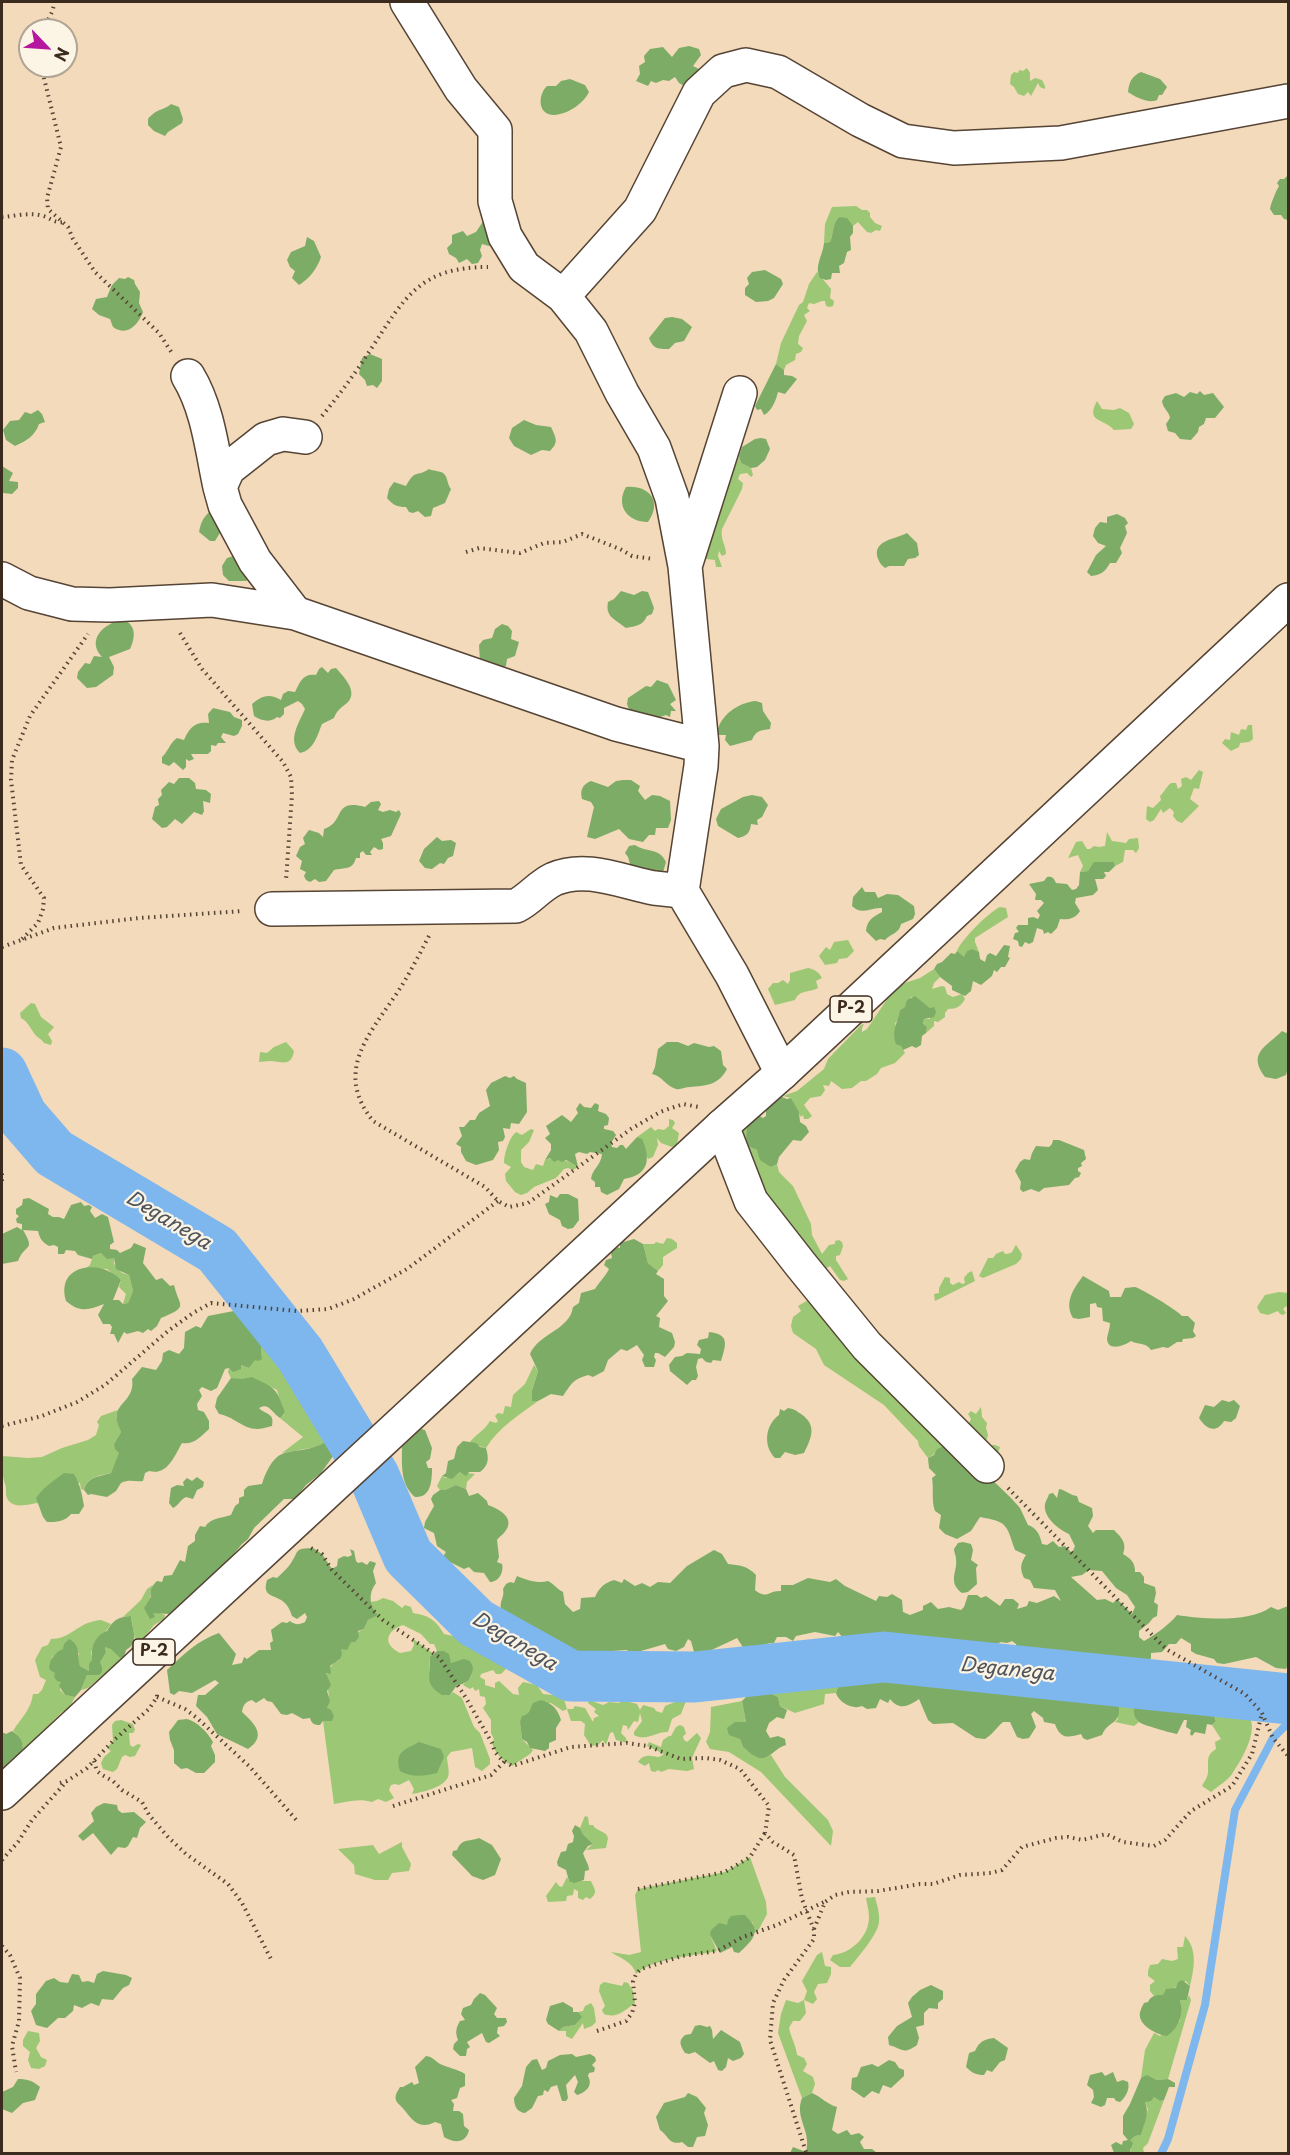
<!DOCTYPE html>
<style>
body{margin:0}
#map{position:relative;width:1290px;height:2155px;overflow:hidden;background:#f2daba;font-family:"Playpen Sans",sans-serif}
canvas{display:block}
.frame{position:absolute;inset:0;border:3px solid #3b2a1e;pointer-events:none}
.north{position:absolute;left:18px;top:18px;width:60px;height:60px;box-sizing:border-box;background:#fcf5e5;border:2px solid #afa495;border-radius:50%;rotate:115deg;font-size:16px;font-weight:700;line-height:24px;text-align:center;color:#3b2a1e}
.north::after{content:'';display:block;margin:auto;width:21px;height:27px;background:#b5179e;clip-path:polygon(50% 0,100% 100%,50% 72%,0 100%)}
</style>
<div id="map">
<canvas width="1290" height="2155"></canvas>
<div class="frame"></div>
<div class="north">N</div>
</div>
<script>
const g = document.querySelector('canvas').getContext('2d');
g.lineJoin = 'round';
function fill(path, color) { g.fillStyle = color; g.fill(path, 'evenodd'); }
function trace(path, color, width, dash) { g.strokeStyle = color; g.lineWidth = width; g.lineCap = dash ? 'butt' : 'round'; g.setLineDash(dash || []); g.stroke(path); }
function label(font, color, halo, rows, align = 'center') {
  g.font = font + ' "Playpen Sans",sans-serif'; g.lineWidth = 4.5; g.setLineDash([]); g.textBaseline = 'middle'; g.strokeStyle = halo; g.fillStyle = color; for (const [text, x, y, turn = 0] of rows) {
    g.save(); g.translate(x, y); g.rotate((+turn || 0) * Math.PI / 180); g.textAlign = isNaN(turn) ? turn : align; if (halo) g.strokeText(text, 0, 0); g.fillText(text, 0, 0); g.restore();
  }
}
const green = new Path2D(`
 M1027,68L1030,73V81L1035,78L1042,80L1045,86V89L1040,87L1038,83L1031,96L1028,92L1024,96L1018,94L1014,87L1010,84L1011,75L1014,72L1018,73L1019,70L1023,71Z
 M856,206L862,210H867L870,213V217L875,223L882,226L880,231L876,230L871,233L867,232L858,222L853,226L839,217C832,224 834,233 830,242L824,243L825,224L832,207Z
 M817,272L831,289L830,298L834,301L833,306L830,307L826,306L825,301H822L814,304L809,303L807,308L810,311L804,315L807,321L799,336L798,344L803,348L801,352L796,354L795,360L786,365L784,370L776,364L781,343L799,305L803,302L809,284Z
 M1097,401L1102,409L1114,410L1120,408L1129,413L1134,424L1131,429L1114,430C1104,418 1085,423 1097,401Z
 M739,456L741,463L751,468L753,475L751,477L747,473L740,474L738,479L743,483L742,489L722,529C720,539 726,545 726,554L722,556L719,551L718,556L722,567H716L715,560L706,559L702,553Z
 M1248,725H1252L1253,739L1249,742L1240,743L1239,747L1231,751L1222,743L1225,739L1230,740L1231,732L1239,735L1241,729L1246,730Z
 M1199,770L1203,772L1199,789L1194,788L1190,799L1199,806L1182,823L1177,821L1173,816L1174,812L1170,808L1163,813L1161,809L1154,820L1150,822L1146,819L1147,806L1153,808L1161,800L1160,796C1165,791 1166,787 1171,783H1176L1178,789L1182,786L1181,779L1186,777L1191,780Z
 M1107,832L1112,841C1117,842 1122,842 1126,843L1129,839L1138,838L1139,848L1136,853L1133,850H1125L1123,862L1115,866L1114,862H1095L1088,871L1080,872L1083,866L1078,855L1068,858L1076,842L1082,841L1087,849H1090L1094,846L1099,847L1105,846Z
 M1000,907L1006,908L1008,917L975,938V942L979,952L973,949L964,958L957,951C960,941 990,911 1000,907Z
 M848,940L854,951L847,958L839,959L837,963L825,965L819,956L826,947L830,950L834,942Z
 M808,968C814,969 819,972 822,978L816,981L818,988C809,993 800,989 795,1000L775,1005L768,989L773,983H778L783,980L788,984L790,980V973Z
 M934,969L940,977L934,983L932,989L942,986L945,987L947,994L953,997L962,994L965,999C961,1006 957,1009 948,1009L945,1013V1017L938,1022L934,1021V1026L926,1033L927,1027L923,1025L924,1019H930V1008L915,997H911L905,1007L900,1010L899,1019L895,1023L901,1046L905,1053L895,1063L881,1068L877,1074L866,1081H861L852,1088L842,1089L831,1081L829,1086L823,1085L825,1090L821,1096L810,1098L804,1105L812,1116L808,1119H804L803,1115L801,1117L791,1098L783,1096L797,1091L824,1069L828,1059L861,1025L864,1024L862,1028V1032L867,1029L894,989L902,984L920,978Z
 M31,1003L35,1004L41,1017L54,1027L48,1034L52,1041L51,1045L44,1043C41,1038 37,1038 34,1033C29,1026 28,1022 21,1018L20,1013Z
 M286,1042L294,1051C291,1068 281,1061 270,1061C266,1061 263,1062 259,1062L260,1052L267,1053L274,1047Z
 M753,1117L747,1127L750,1147L757,1150L771,1167L777,1164L779,1172L793,1186L811,1224L812,1235L822,1254L829,1245L835,1244V1241L839,1240L842,1242L843,1246L840,1255L836,1256V1260L848,1279L844,1281L840,1280L830,1266L827,1268H821L762,1194L741,1143L740,1120Z
 M669,1119L673,1120L675,1123L672,1128L679,1133L677,1144L672,1147L661,1143L657,1138L658,1145L653,1157L648,1159L637,1137L651,1127L655,1131L658,1129L664,1130L669,1126Z
 M531,1129L534,1130L529,1142L521,1150V1162L524,1167L533,1170L536,1164L543,1166L545,1160C556,1155 568,1161 578,1167L573,1170L568,1168L564,1169L556,1178L534,1187L527,1193L521,1195L515,1192L506,1181L505,1174L511,1167L504,1163C504,1154 509,1138 516,1132L522,1135Z
 M667,1238L672,1239L677,1243V1248L663,1257V1265L658,1271L648,1263L643,1244H654L656,1242L663,1244Z
 M1016,1245L1022,1254L1021,1259L1016,1264L983,1278L979,1276L988,1258H993L996,1254L1003,1251L1005,1254C1014,1254 1012,1250 1016,1245Z
 M101,1253L114,1258V1264L122,1273L129,1275L133,1291L128,1303L123,1304L126,1294L119,1287L121,1280L107,1269L86,1268L90,1265L93,1256Z
 M972,1271L975,1281L935,1301L934,1294L939,1293V1288L945,1277L950,1278V1283L953,1285L959,1282L962,1284L965,1283L964,1278L968,1273Z
 M1279,1292L1288,1293V1309L1286,1306L1283,1309L1286,1313L1283,1315L1280,1314L1278,1311L1268,1315L1260,1313L1257,1307L1265,1295Z
 M810,1299L950,1444C940,1447 936,1454 928,1458L919,1446L918,1441L884,1405L824,1365L816,1349L793,1333L791,1326L793,1317L801,1311L798,1306Z
 M264,1345H269C273,1354 285,1367 296,1370L297,1379L305,1384L309,1392L319,1402L323,1419L331,1436L342,1439L345,1448L336,1452L333,1447L326,1443L316,1447L282,1453L303,1437L280,1418L284,1415L277,1390L269,1386L231,1378L228,1372L229,1368L241,1365L249,1368L254,1359H262L261,1348Z
 M534,1365L538,1371L532,1391V1401H538C519,1415 498,1428 486,1448L469,1443C476,1434 484,1431 490,1421L496,1423L498,1421L495,1416L498,1413L503,1414L505,1406L511,1407L513,1395L525,1384Z
 M981,1407L982,1417L987,1423L986,1428L988,1435L986,1442L990,1445H995L1000,1447L997,1456L968,1425L971,1419L968,1414L971,1411L976,1414Z
 M118,1410L116,1416L121,1432L114,1444L120,1453L111,1473C99,1476 88,1476 84,1490L81,1489L80,1483L58,1478L38,1503C29,1504 12,1510 7,1498C5,1494 7,1489 5,1484C2,1474 2,1468 2,1456L28,1458L42,1457L62,1448L88,1440L96,1435L99,1425L97,1422L101,1416Z
 M460,1472L475,1474L467,1482L466,1489L456,1485L445,1490H440L437,1486L442,1476L445,1478L457,1475Z
 M153,1585L150,1592L152,1613L157,1612L165,1615L164,1619L154,1625L138,1645L131,1648L135,1640L131,1616L123,1617L141,1600L147,1589Z
 M383,1598L393,1601L402,1608L405,1605L411,1607L413,1613C428,1615 436,1620 444,1634L458,1637L464,1634L468,1640L478,1639L483,1644L480,1648L483,1652L490,1651L497,1663L505,1665L507,1668L501,1674H496L493,1670L481,1674L480,1677L485,1680V1685L495,1688V1683L499,1681L513,1694L519,1695L518,1688L523,1682L537,1685L543,1694L563,1696L567,1709H573L575,1706L585,1708L593,1722L594,1718L599,1716L594,1712L596,1709L588,1703L589,1700L603,1705L609,1702L619,1703L622,1700L637,1704L640,1710L643,1705L654,1708L656,1711L662,1713L665,1706L675,1702L678,1699L686,1701L681,1714L672,1719L668,1732C657,1731 646,1742 634,1735V1732L642,1721L640,1713L638,1722L634,1721L628,1730L627,1726L623,1725L621,1733L626,1738L627,1743L616,1740L613,1732L610,1733L606,1745L603,1740L598,1745L591,1746L584,1735L585,1724L581,1721H571L567,1709L563,1711L551,1703L531,1707V1711L520,1722L522,1739L533,1750L530,1754L512,1766C502,1759 496,1755 492,1743L494,1739L491,1733V1720L483,1708L486,1704L485,1697L480,1696L479,1689L475,1691L473,1687L470,1689L463,1685L471,1677L472,1672L451,1663L444,1651H437L434,1644H430L421,1634L403,1625C386,1631 382,1644 400,1653L411,1651L414,1645L413,1639L434,1654L430,1658L429,1679L450,1695L453,1692L462,1698L474,1727L480,1733L490,1759V1764L482,1771L475,1767L472,1748L451,1752L447,1757C447,1763 450,1771 448,1777C443,1788 422,1792 412,1794L414,1789L409,1780L399,1785L395,1784L391,1785L389,1790L394,1798L386,1802L378,1799L372,1802C358,1798 348,1802 334,1804L323,1721H331L334,1716L327,1708C335,1688 314,1675 339,1660L341,1649C350,1643 355,1632 364,1629L368,1620L377,1615L373,1611L370,1602L377,1601Z
 M101,1620L111,1624L91,1652L92,1660L89,1671L80,1666L77,1660L79,1653L63,1649L52,1657L51,1663L61,1682L60,1690L65,1695L75,1697L68,1710L62,1712L23,1751C23,1743 20,1735 13,1731C21,1718 31,1710 33,1694H38L42,1690L46,1680L40,1677L35,1660L42,1647L48,1645L51,1639C72,1639 77,1622 101,1620Z
 M105,1647L111,1648L120,1658L124,1657L88,1688L81,1690L87,1675L94,1674L101,1657L106,1652Z
 M839,1684L836,1693L825,1694L824,1704L795,1713L780,1706L778,1697L766,1691L776,1689L793,1691Z
 M1105,1693L1139,1700C1133,1709 1132,1714 1139,1722L1134,1726L1115,1722L1118,1719L1114,1699L1102,1700L1097,1696Z
 M742,1701L746,1722L735,1736L740,1739L743,1747C755,1753 754,1762 771,1755L785,1777L828,1820L833,1831L831,1846L761,1772L729,1752L710,1749L706,1742L710,1732L711,1707Z
 M1222,1706C1271,1706 1249,1749 1232,1774C1227,1781 1218,1786 1211,1792L1202,1786C1204,1782 1208,1777 1208,1772C1209,1761 1205,1756 1216,1749L1215,1742L1221,1739L1212,1725L1216,1721L1214,1716L1217,1713L1222,1711Z
 M121,1720L133,1724L135,1730L133,1733H129L130,1745L133,1747L138,1744L141,1745L135,1756L130,1757L125,1755L122,1757L117,1769L113,1772L103,1769L101,1763L104,1757L111,1751L107,1748L113,1741L112,1725L115,1721Z
 M680,1725L684,1727L686,1734L683,1736L684,1740L687,1742L697,1733L701,1738L692,1758L694,1769L687,1771L669,1769L661,1772L658,1770L655,1772L651,1771L649,1763L645,1766L638,1762C644,1753 651,1756 659,1757L664,1754L647,1746L649,1742L661,1747L663,1740L669,1736H671L676,1727Z
 M585,1816L588,1817L589,1825H593L595,1828L606,1834L608,1838L606,1848L586,1850L593,1844L583,1834L580,1828Z
 M402,1842V1847L411,1864L409,1871L392,1873L388,1880H375L355,1874L354,1865L338,1849L373,1845L379,1854Z
 M750,1857L766,1902L767,1914L758,1931L754,1933L753,1923L739,1915L727,1925L710,1935L717,1951C695,1956 653,1958 636,1974C633,1962 620,1958 611,1952L629,1955L641,1952L635,1895L638,1889L725,1872Z
 M567,1877L569,1881H591C594,1889 599,1892 590,1899L586,1897L583,1900L578,1898V1891L574,1889L573,1895L567,1896L566,1901L548,1902L546,1896L556,1882L559,1886L562,1887Z
 M875,1897C877,1905 880,1914 879,1922C878,1934 859,1956 850,1967H840L830,1960L833,1955C852,1953 869,1936 869,1917C869,1911 867,1904 866,1898Z
 M1185,1936C1198,1950 1194,1969 1190,1986L1186,1981L1163,1995L1154,1996L1150,1991V1985L1155,1981L1148,1976V1971L1150,1965L1158,1964L1162,1959L1172,1961L1178,1959L1177,1947H1183Z
 M822,1952L825,1966L831,1967V1974L827,1983L818,1984L814,1992L817,1999L813,2004L804,2000L806,2013L800,2021H793L789,2028C791,2038 796,2045 797,2055L804,2058L807,2064L803,2071L813,2077L815,2084L812,2093L802,2098L778,2033L781,2014L786,2000L798,2003L804,2000L807,1991L802,1981L817,1955Z
 M604,1982L622,1986L624,1982L628,1983L633,1991L635,2003C625,2010 617,2019 604,2014L602,2010L605,2006L599,1991L600,1985Z
 M1189,1995L1191,2000L1168,2079L1156,2080L1141,2078L1145,2050L1154,2033L1160,2036L1180,2021C1179,2013 1182,2008 1180,2000H1187Z
 M591,2003L594,2008L596,2022L592,2026L584,2029L583,2023L572,2039L566,2036V2031H559L563,2027L575,2025L581,2017L578,2012L583,2011L585,2006Z
 M28,2031L39,2033L40,2041L36,2048L41,2057L47,2060L45,2066L39,2069L31,2068L28,2060L30,2052L23,2046V2040Z
 M1154,2097L1160,2101L1164,2100L1148,2143L1143,2148L1144,2153H1131L1129,2140L1135,2136L1141,2135L1148,2109L1145,2102Z`);
const forest = new Path2D(`
 M689,46L699,49L701,55L693,66L701,70L686,87L679,83L675,77L669,81L663,80L656,83L651,81L648,86L636,81L640,74L639,66L645,62L644,56L650,49L663,47L672,57L679,48Z
 M1141,72L1160,79L1167,87L1162,95H1159L1157,100C1149,104 1135,97 1128,92C1129,82 1132,76 1141,72Z
 M570,79L585,85L589,92C583,104 568,114 554,115C537,115 538,94 547,86H556L561,81Z
 M171,104L179,107L183,119L182,123L168,132L165,136L154,131L148,125V119C157,108 163,111 171,104Z
 M1288,175V220L1284,219L1281,215H1274L1270,209C1271,203 1276,191 1279,186L1277,183L1280,179H1284Z
 M486,217L495,243L489,246L482,244L480,250L482,256L478,263L472,264L467,259L459,263L456,258L449,254L447,248L452,243V235L463,231L467,236L476,232Z
 M839,217L847,218L853,226V233L850,237L851,250L847,252L844,263L839,266L840,273H832L831,279L826,280L820,278C814,266 823,255 824,243L830,242C834,233 832,224 839,217Z
 M307,237L314,241L321,257C317,269 309,279 299,285L292,278L295,271L290,267L287,260L291,252L305,246Z
 M765,270L781,279L783,284L774,298L768,301L756,302L745,295V288L749,284L747,278L752,272Z
 M128,277L134,280L135,284L140,292L139,303L143,312C138,325 127,337 113,327L110,319L99,315L92,309L96,299L107,297C113,284 109,288 119,278L125,279Z
 M672,317L682,319L692,327L684,341L675,343L669,349C658,349 653,349 649,338L665,318Z
 M370,354L382,359V381L377,388L373,385L367,386L365,380L359,374L362,358Z
 M776,364L784,370V375L792,376L797,379L785,394L778,392C776,400 772,411 764,415L761,409L757,410L755,406Z
 M1200,391L1204,395L1213,393L1224,407L1215,418H1206L1204,424L1199,427L1198,432L1191,440L1180,439L1175,433L1168,431L1166,424L1170,418C1169,411 1163,409 1162,401L1165,396L1176,393L1184,397L1190,392L1197,394Z
 M38,410L42,414L45,422L39,424C35,436 26,441 15,446L6,440L3,430L10,421L19,420L25,412L31,414Z
 M524,420L536,425L551,427C556,438 559,442 550,451L542,450L531,455L514,446L509,438L512,428Z
 M761,438L766,439L770,449L765,460L757,467L751,468L741,463L739,456L742,447L755,439Z
 M2,466L13,473L9,481L18,482V488L12,494L3,493L2,495Z
 M429,469C433,471 440,471 443,473C448,476 447,485 451,489L445,503L433,508L431,516L425,517L418,511L413,513L409,512L406,507C397,507 393,505 387,498L389,489L394,482L406,486C416,468 416,478 429,469Z
 M626,487C649,485 663,501 648,522C628,522 615,506 626,487Z
 M213,509L223,528L215,541H210L199,532C201,521 204,516 213,509Z
 M1117,514L1125,518L1128,523L1125,526L1127,533L1120,548L1122,553L1116,563H1110C1105,572 1101,575 1091,576L1087,572L1096,555L1106,546L1098,543L1093,536L1095,528L1100,522L1107,523V517Z
 M907,533L917,543L919,555L915,558L908,559L904,566H889L885,568C883,566 880,564 879,561C869,540 897,539 907,533Z
 M237,555L253,576L246,581H229L223,575L222,566L227,558Z
 M621,591L634,595L642,591L648,592L654,608L652,614L647,616C643,626 635,626 626,628C615,619 605,617 608,602L614,599Z
 M122,620C136,623 136,637 130,649L109,657L114,667L113,675L96,687L87,688L77,678L78,672L85,663L90,664L94,656L102,657C86,640 104,623 122,620Z
 M502,624L508,626L512,631L511,639L519,642L515,656L507,659L506,666L497,669L480,662L479,645L483,640L492,638L495,629Z
 M322,667L328,673L331,669L336,668C344,677 359,692 347,703C341,708 337,710 334,718L322,724C317,736 314,750 300,753C287,740 299,723 305,709L302,704L298,701L284,708V714L280,718L277,717C270,723 262,721 254,716L252,704C262,696 269,693 281,700L283,694L288,691L295,692C300,682 303,673 316,675L319,669Z
 M657,680L668,684L676,700L670,704L676,711H671L670,717L666,715L660,717L657,724L630,712L627,704L628,698L646,686L651,687Z
 M756,701L762,703L763,711L771,723L770,729C761,730 755,731 752,740L730,746L725,740L726,735H717C718,716 739,702 756,701Z
 M213,708L230,712L234,717L242,720V726L238,734L234,736L223,733L221,737L226,743H218L216,746L211,745V751L208,754H191L194,759L189,761L186,759V767L183,770L174,762L169,766L162,763V757C168,752 169,744 177,738L184,740C189,728 195,721 209,723L208,714Z
 M179,778H189L195,783L196,789L206,790L211,794L210,803L203,801L204,811L202,815L194,812L182,824L175,819L167,827L162,828L152,819L155,807L159,805L158,799L162,795L161,790L169,782L174,784Z
 M623,780H631L640,786L638,791L645,800L652,795L660,796L670,801L671,820L668,828H656L655,835H649L643,842L629,839L619,829L595,839L587,837L594,807L591,802L582,799C580,790 582,785 591,781L608,787L616,781Z
 M752,795L762,797L768,805L762,817L757,820L758,825L751,824C750,833 747,836 738,838L718,826L716,819L721,809L743,797Z
 M379,801L381,804L378,810L383,812L390,810L396,812L399,810L401,814L391,836L381,839L383,843V849L379,850L374,847L370,852L372,855H366L363,851L360,853V858H356C352,871 345,867 334,870L326,881L319,882L315,879L310,882L306,880L304,876L306,872L300,869L302,861L296,856L300,847L305,844L303,838L309,830L319,833L323,837L324,829C346,822 332,798 365,807L371,802Z
 M437,837L442,841L451,840L456,843L453,856L448,858L444,864L440,863L432,869L425,868L419,861L424,849Z
 M635,845C647,853 659,847 666,862L662,876L633,874L628,857L625,853L629,846Z
 M1094,862H1114L1115,866L1109,872H1104L1106,876L1103,879H1095L1098,890L1093,895L1076,898L1075,903L1080,911C1075,919 1068,920 1060,919L1057,928L1051,934L1048,932L1044,934L1043,930L1037,928L1033,942L1029,944L1025,942L1022,947L1019,946L1018,941L1013,939L1015,933L1019,932L1016,928L1018,925H1028V918L1033,917L1038,919L1040,915L1037,911L1044,903L1041,900H1035L1036,894L1029,884L1044,881L1047,877C1053,876 1054,879 1056,883L1067,884L1072,890L1076,889L1079,885L1080,872L1088,871Z
 M862,887L865,892H875L878,898L887,894L898,895L914,906L915,914L913,919L901,924C899,934 891,933 885,940L880,939L876,941L866,931C867,920 873,917 882,912V908C870,907 862,916 852,906L853,897Z
 M1004,945L1010,946L1008,957L1010,958L1005,967H1001L997,972L994,970L992,976L981,985L973,981L971,991L965,996L952,990V986L940,977L934,969L937,964L942,962L951,953L955,954L957,951L964,957L967,951L973,949L979,952L980,959L985,962L987,955L990,953L996,956Z
 M915,996L930,1008L934,1007L936,1012L934,1017L924,1019L923,1024L927,1027L926,1033L922,1036L921,1045L916,1048L912,1046L903,1050L901,1046L896,1044C891,1030 898,1023 900,1010L905,1007L907,1000Z
 M1282,1031L1286,1033L1288,1032V1068L1286,1075L1276,1079L1265,1077C1247,1053 1266,1047 1282,1031Z
 M667,1042H678L688,1046L694,1043L709,1047L714,1046L721,1051L723,1065L727,1069C719,1085 705,1086 690,1087C685,1087 681,1090 676,1089C666,1086 662,1076 652,1074L655,1067L658,1049Z
 M505,1076L510,1078L514,1076L517,1079L526,1083L527,1112L519,1124L511,1123L510,1129L503,1128L505,1137L503,1141L498,1142L499,1150L493,1160L476,1165L466,1161L461,1152V1147L456,1144L462,1136L459,1127H464L470,1120H475L479,1113L490,1106L486,1090L491,1083Z
 M777,1095L787,1099L791,1098L799,1112L800,1122L806,1126L809,1132L801,1141L793,1140L779,1157L777,1164L771,1167L760,1160L757,1150L750,1147L746,1141L747,1127L753,1117L758,1115L763,1118L766,1116V1108Z
 M580,1103L584,1107L591,1108L595,1103L599,1105L598,1111L606,1114L609,1118L608,1125L604,1126V1129L613,1131L616,1135L611,1143L612,1147L617,1148L620,1145H623L626,1149L637,1137L642,1139C651,1159 649,1175 624,1179L619,1189L607,1195L601,1192L600,1187H595V1182L591,1179C592,1169 601,1166 602,1154L590,1152L587,1154L579,1152L575,1154L578,1167L566,1160L562,1162L558,1160L554,1162L550,1158L545,1160L551,1150V1144L545,1138L550,1134L546,1126L562,1115L571,1122L578,1113L576,1109Z
 M1053,1140H1059L1084,1150L1086,1159L1081,1163L1082,1166L1078,1168V1171L1081,1173L1079,1177L1075,1178L1069,1185L1044,1188L1039,1192L1031,1189L1023,1192L1020,1189L1021,1182L1015,1171L1020,1162L1024,1159L1030,1160L1032,1153L1036,1146L1049,1147L1052,1144Z
 M560,1194H568L578,1199L579,1220L573,1228L568,1229L562,1226L560,1220L549,1214L545,1204L549,1202L550,1195L557,1198Z
 M29,1198L49,1209L48,1214L53,1217H59L64,1219L71,1205L81,1202L84,1206L89,1205L92,1207L90,1211L95,1218L102,1214L108,1217L114,1242L110,1245V1249L117,1250L120,1253L131,1248L134,1243L146,1248L143,1263L156,1280L162,1278L170,1286L174,1285C179,1307 190,1306 161,1318L157,1326L151,1331L148,1329L143,1333L138,1331L127,1334L124,1332L118,1343L114,1334H110L112,1327L110,1324H103L98,1315L104,1304C89,1310 80,1313 66,1301C55,1264 101,1258 121,1280L113,1300H119L123,1304L128,1303L133,1291L129,1275L116,1269L114,1258L107,1259L101,1253L93,1256L92,1259L78,1255L75,1251L66,1250L64,1254H58V1247L54,1245L49,1246C42,1242 40,1239 38,1231L23,1230C36,1252 25,1243 18,1261L2,1264V1234L17,1227L22,1230V1224L17,1223L16,1219L19,1216L16,1214V1209L22,1205L23,1199Z
 M634,1239L643,1244L648,1263L658,1271L656,1274L664,1279V1296L668,1301L656,1316L660,1318L659,1327L672,1333L675,1342L674,1347L665,1357L658,1353H655L654,1357L656,1360L654,1367H645L642,1360L644,1355L637,1345L627,1351L621,1349L608,1360L604,1371L593,1377L588,1375C572,1380 572,1383 563,1396L551,1394L538,1401H532V1391L538,1371L530,1354C539,1333 570,1330 573,1307L579,1303L581,1293L595,1289C599,1282 606,1276 609,1269L604,1265L606,1260L612,1258L611,1253L616,1247L620,1248V1243Z
 M1083,1276L1109,1291L1110,1297H1121L1125,1288C1127,1288 1133,1287 1135,1287C1142,1289 1177,1310 1182,1316H1188L1195,1323L1193,1331L1196,1336L1193,1338L1183,1339L1182,1342H1177L1168,1348L1163,1347L1151,1350C1146,1342 1138,1345 1131,1341C1124,1346 1107,1352 1107,1338C1108,1333 1110,1328 1110,1323L1103,1321L1102,1308L1097,1307L1096,1303L1090,1304V1317L1079,1319L1073,1318C1064,1303 1073,1289 1083,1276Z
 M239,1310L249,1311L254,1316C255,1326 254,1334 265,1338L264,1345L261,1348L262,1359L258,1361L255,1360L249,1368L241,1365V1369L233,1372L229,1368L225,1369L217,1388L211,1391L202,1387L199,1390L202,1396L197,1404L198,1410L204,1412L209,1421V1429C200,1437 194,1445 182,1443C174,1457 167,1476 149,1471L145,1473L143,1481C135,1482 129,1479 121,1483L116,1491L107,1497L91,1494L88,1495L84,1490C88,1476 99,1477 111,1473L119,1453L115,1449L114,1444L121,1432C119,1427 115,1419 117,1413C120,1402 135,1397 132,1379L142,1367L156,1370L162,1361L163,1353L169,1350L179,1354L184,1348L185,1332L196,1326L201,1328L208,1316Z
 M709,1332C730,1334 726,1345 721,1361L713,1360L711,1363L706,1362L702,1358L698,1359L696,1367L698,1376L696,1380H692L687,1385L670,1371L669,1365L675,1357L682,1356L687,1353L700,1354L701,1349L697,1345L699,1340L708,1338Z
 M252,1377C267,1385 276,1386 281,1402C283,1409 288,1412 280,1418C272,1413 269,1402 259,1408C265,1415 275,1412 272,1426C267,1427 261,1429 257,1429C243,1429 233,1416 219,1414L215,1407L217,1398L231,1378L242,1379Z
 M1222,1400L1229,1402L1234,1400L1240,1406L1236,1418L1231,1422L1224,1421C1216,1434 1206,1429 1199,1418L1205,1405L1214,1407Z
 M788,1408C794,1409 795,1410 801,1414C817,1425 812,1437 804,1453L795,1455L785,1452L780,1458H775C763,1446 765,1425 779,1415L780,1409L784,1411Z
 M421,1429L425,1430L432,1448L430,1459L426,1462L428,1468H432C432,1481 431,1498 415,1497C400,1484 402,1465 402,1447Z
 M463,1441L476,1443L480,1447L486,1448C489,1459 489,1465 480,1472H469L466,1476L460,1472L452,1479L442,1476L446,1473L448,1461L454,1459L457,1447Z
 M326,1442L333,1447L336,1452L321,1473L306,1485L295,1499H284L254,1528L248,1539L242,1544L224,1566L185,1604L169,1614L153,1613L155,1617L150,1619L144,1608L151,1597C149,1590 152,1586 157,1581L162,1582L164,1576L172,1575L180,1560L185,1562L188,1546L195,1541V1535L200,1526L205,1527C210,1518 222,1518 231,1515L235,1506L239,1503V1498L244,1496V1490L248,1486L262,1484C278,1437 293,1460 326,1442Z
 M950,1444L982,1470L1011,1498L1020,1508L1028,1525C1037,1528 1040,1535 1042,1544L1047,1545L1053,1541L1059,1547L1065,1546L1072,1553L1075,1546L1069,1534C1058,1529 1043,1517 1045,1504C1046,1500 1048,1498 1049,1494L1053,1493L1057,1498L1059,1489C1066,1490 1069,1495 1077,1496L1079,1502L1092,1508L1093,1516L1088,1526L1093,1533L1096,1530H1114C1122,1538 1127,1543 1123,1554C1131,1559 1135,1562 1135,1572H1140L1144,1577V1583L1155,1587L1156,1593L1154,1602L1158,1605L1157,1616L1153,1618L1149,1623L1139,1631V1637L1144,1641C1155,1635 1170,1624 1177,1615C1202,1619 1250,1623 1271,1607L1278,1610L1288,1606V1665L1286,1669L1276,1668L1256,1657L1224,1664L1217,1663L1214,1659L1196,1654L1191,1651V1644L1181,1638L1176,1644H1169L1162,1652L1151,1653V1658C1145,1666 1141,1669 1132,1667L1110,1687H1103L1084,1683L1079,1672L1069,1669L1067,1664L1062,1662L1061,1655L1047,1650L1040,1656L1033,1652C1024,1657 1018,1655 1016,1644L1012,1641L1007,1643L1001,1642L982,1651L970,1647L966,1652L957,1649L953,1653L938,1646L933,1648L926,1645L922,1650C915,1650 912,1648 910,1641L903,1639L891,1645L884,1640L878,1643L871,1640L869,1637C859,1635 854,1640 844,1639L838,1632L835,1636L815,1632L796,1636L793,1641L786,1637H777L774,1643C761,1643 758,1650 746,1652L737,1638L701,1655L694,1652L691,1641L688,1639L684,1647L676,1651L668,1649L665,1644L634,1653L626,1650L584,1653L564,1651L559,1654L554,1648L539,1640L534,1644L531,1642C531,1626 514,1617 501,1609C499,1601 505,1597 503,1589L506,1584L510,1582L514,1583L517,1576C527,1580 538,1584 548,1581C554,1584 557,1589 563,1592L565,1604L573,1612L580,1609L581,1598L595,1597C599,1588 604,1583 614,1580L622,1583L624,1579L635,1586L642,1583L650,1587L658,1582L670,1583L687,1566L714,1550L722,1554L728,1564C739,1565 748,1566 756,1575L755,1590C767,1600 769,1590 781,1591V1585H793L808,1578L830,1582L836,1579L845,1586L876,1601L879,1596L887,1597L892,1594L902,1600L903,1612L910,1615L923,1610V1606L931,1602L938,1609L949,1607L961,1610L964,1607L968,1595H977L981,1598L986,1596L1000,1606L1005,1599H1013L1019,1604L1017,1609L1027,1606L1029,1601L1037,1603L1054,1596L1061,1601L1055,1590L1034,1588L1030,1580L1024,1578C1020,1569 1020,1564 1026,1555L1015,1550C1006,1524 1008,1522 980,1517L971,1531L957,1539L945,1534L939,1528L941,1515L935,1511C931,1499 934,1490 932,1478L936,1475L929,1468L928,1458L934,1455L937,1449ZM1089,1570L1102,1571L1116,1588L1127,1595L1135,1607L1132,1614L1117,1599L1113,1603L1105,1599L1097,1600L1071,1577L1082,1575Z
 M64,1473L74,1474C80,1484 82,1494 84,1506L79,1514H71C64,1522 57,1522 47,1522L43,1517L36,1498C44,1487 53,1481 64,1473Z
 M197,1477L204,1482L203,1487L197,1490L193,1499L186,1497C180,1500 179,1505 173,1508L169,1503L171,1488L177,1485L184,1486L183,1482L187,1478L192,1481Z
 M456,1485L466,1489L469,1496L478,1493L487,1501L488,1505C499,1509 517,1518 504,1533C501,1536 499,1537 497,1540L499,1557L497,1562L502,1564C504,1572 499,1582 490,1582L484,1573L474,1572L469,1567L464,1569L442,1558L446,1552L437,1546L434,1533L424,1528L425,1522L434,1506L431,1499L433,1495L440,1490H445Z
 M963,1542L971,1544L973,1550L971,1560L978,1565L976,1568L977,1584L968,1592L962,1593C947,1582 958,1571 956,1559C956,1556 954,1552 954,1549L958,1543Z
 M313,1548L322,1554L332,1569L337,1566L338,1559L344,1556L348,1557L352,1555L350,1549L354,1551L356,1561L358,1563L362,1562L367,1565L370,1561L376,1563L373,1571L376,1583C368,1593 369,1607 378,1615L368,1620L364,1629L358,1631L359,1637L355,1642H351L347,1650L341,1649C344,1659 337,1661 330,1666L331,1674L326,1673L331,1685L327,1691L330,1701L327,1708L331,1710L334,1716L332,1721H323L320,1725C314,1725 312,1724 310,1718L303,1719L292,1713L287,1715L281,1714L272,1702L267,1701L264,1698L256,1703L252,1700C245,1702 243,1705 242,1712C255,1724 267,1736 248,1749L217,1734L207,1717L196,1706L198,1695H205L219,1683L215,1680L192,1693L179,1691L174,1695L170,1693L167,1670C183,1655 198,1640 219,1633L236,1654L232,1665L242,1663L244,1657L247,1659L259,1650H271L270,1643L273,1641L271,1630L282,1622L287,1623L290,1621C295,1625 299,1625 305,1622L307,1617L305,1613L297,1619L292,1616C290,1609 286,1602 279,1599C269,1594 263,1594 267,1580L273,1577L277,1578C282,1573 288,1568 291,1563C300,1549 294,1549 313,1548Z
 M131,1616C132,1629 140,1643 126,1650L124,1657L120,1658L111,1649L105,1647L106,1652L100,1662L102,1667V1672L99,1675H87L81,1690L75,1697L65,1695L59,1686L61,1682L57,1681L54,1677L55,1673L50,1670C47,1662 56,1651 63,1649L64,1644L69,1639C82,1646 76,1655 80,1666L89,1671V1664L92,1660C91,1648 94,1636 107,1631C113,1620 118,1617 131,1616Z
 M437,1651H444L449,1654L451,1663L464,1659L470,1661L473,1667C472,1678 468,1684 457,1685L450,1695H442C423,1683 431,1676 430,1657Z
 M922,1666L1053,1686L1060,1683L1069,1691L1085,1689L1089,1695L1097,1696L1102,1700L1115,1699L1118,1703C1123,1725 1108,1720 1102,1735L1087,1740L1083,1738L1081,1734C1068,1738 1060,1739 1055,1724L1044,1722L1043,1718L1034,1711L1031,1714L1036,1727L1029,1738L1023,1739L1017,1737L1010,1722H1003C996,1728 992,1735 985,1739L976,1738L953,1723L933,1724L928,1720L919,1699C909,1706 899,1711 890,1699L888,1703L880,1699L876,1708L867,1709L862,1706C853,1710 839,1703 836,1693L839,1684L854,1675Z
 M766,1691L778,1697L780,1706L787,1710L784,1719L777,1717L769,1723L766,1731L770,1738L778,1736L785,1739L786,1745C774,1748 767,1764 755,1756C750,1754 748,1750 743,1747L740,1739L729,1735L727,1728L735,1722H746L742,1701L750,1693Z
 M1149,1698H1162L1182,1712L1192,1708L1194,1705L1222,1706V1711L1217,1713L1214,1716L1216,1721L1212,1725L1207,1724L1205,1734L1195,1732L1192,1736L1190,1734L1191,1730L1186,1727L1187,1720H1184L1177,1734C1172,1733 1142,1725 1139,1722C1132,1717 1132,1705 1139,1700C1142,1698 1146,1698 1149,1698Z
 M541,1700C553,1704 557,1708 561,1720L556,1728V1740L549,1743V1748L545,1751L530,1748L527,1742L522,1739L520,1722L522,1716C531,1714 529,1710 533,1703Z
 M187,1719C198,1722 207,1732 213,1742L211,1746L215,1755V1762L204,1773H196L187,1768L181,1769L174,1763V1750L170,1740L169,1732L178,1720Z
 M12,1731C21,1736 23,1742 23,1751L2,1771V1732L6,1734Z
 M419,1742L441,1749L444,1757L437,1773C424,1776 413,1778 400,1771C394,1751 405,1750 419,1742Z
 M104,1803L117,1805L118,1810L122,1813L134,1812L146,1822L140,1828L137,1838L133,1837L128,1846L125,1848L118,1847L111,1855L93,1833L83,1841L78,1836L94,1821L91,1813L96,1807Z
 M575,1825L580,1828L583,1834L593,1844L588,1846L583,1853C585,1860 589,1864 589,1870L585,1871L584,1880L574,1883L569,1881L566,1870L558,1866L557,1862L561,1852L566,1851L568,1844L573,1842L574,1836L572,1831Z
 M479,1838L492,1845L501,1859L495,1875L483,1880L472,1876L452,1855L453,1851L457,1850C462,1838 468,1842 479,1838Z
 M739,1915H745C747,1918 750,1920 752,1923C761,1935 746,1946 739,1953L734,1952L732,1947L720,1953L710,1935L711,1930L719,1923L727,1925L728,1920L731,1916Z
 M103,1971L126,1975L132,1978L129,1985L123,1988L113,2000L102,1999L99,2006L91,2003L82,2008L74,2005L73,2011L65,2018H58L47,2028L36,2025L31,2011L36,2004V1994L46,1981L54,1978L60,1982L68,1983L72,1974L79,1975L82,1982L88,1981L94,1983L97,1974Z
 M1182,1980L1190,1986L1187,2000H1180C1184,2015 1179,2027 1167,2036C1158,2035 1142,2027 1140,2017C1139,2012 1142,2007 1144,2003L1148,2002C1151,1995 1157,1995 1163,1995L1166,1989L1176,1988L1178,1982Z
 M931,1985L943,1991V1999L938,2003V2009L929,2008L924,2013V2025L916,2027L919,2038L917,2045C903,2055 903,2049 889,2045L888,2037L897,2026L912,2017L908,2003L912,1997L920,1990Z
 M480,1993L485,1995L497,2008L494,2014L497,2018H506L507,2022L504,2026L498,2027L497,2033L500,2036L489,2043L486,2042L482,2033L467,2042L470,2047L467,2049L466,2056H460L453,2049L454,2044L458,2040C455,2032 456,2028 460,2021L465,2020L461,2014L463,2008L471,2005L474,1999Z
 M563,2002L573,2008V2012H578L582,2017L575,2025L563,2027L559,2031L548,2024L546,2020L550,2006Z
 M700,2025L707,2027L710,2026L712,2030L713,2039L721,2030L740,2042L744,2054L741,2058L733,2061L728,2058L726,2067L722,2071L718,2070L714,2061L710,2063L695,2052L689,2054L685,2053C680,2045 678,2041 685,2035L691,2034L695,2026Z
 M994,2038L1008,2048L1005,2060L1000,2062L992,2072L987,2070L984,2075C976,2075 972,2073 966,2067L969,2053L975,2051C979,2042 984,2039 994,2038Z
 M572,2054L576,2057L590,2054L595,2057L596,2061L592,2065L595,2068L594,2072L589,2073L588,2076C593,2085 587,2092 577,2095L574,2092L578,2082L575,2075L566,2085L568,2098L566,2101H562L557,2085L551,2087L548,2092L544,2090L543,2095L538,2096L532,2108L525,2113C517,2112 514,2106 514,2098L522,2086L526,2067L532,2060L537,2059L542,2070L546,2068L548,2061L560,2055Z
 M426,2056C433,2057 434,2060 440,2064C448,2068 458,2069 465,2074V2086L460,2088L457,2098L451,2100L454,2104L453,2111H459L463,2114L464,2126L469,2130C466,2144 454,2143 444,2137L441,2124L435,2122C422,2129 414,2123 406,2112C399,2102 390,2102 400,2087H403L412,2082L414,2085L419,2083L415,2067Z
 M889,2060L895,2062L899,2068L904,2070V2076L891,2088L883,2085L879,2094L872,2091L864,2098L851,2089L852,2078L857,2077L861,2067L872,2064L878,2067Z
 M1102,2072L1105,2076L1113,2072L1117,2082L1123,2080L1128,2082C1130,2089 1126,2097 1120,2102L1116,2101L1114,2098H1107L1105,2105L1101,2107L1091,2103L1094,2097L1093,2090L1087,2085L1090,2075Z
 M1147,2075L1156,2080L1168,2079L1175,2083V2087H1169L1164,2100L1160,2101L1154,2097L1151,2101L1145,2102C1150,2114 1144,2123 1141,2135L1135,2136L1130,2140L1133,2143L1130,2150L1131,2153H1114L1111,2145L1116,2142L1122,2145L1123,2141L1128,2140L1123,2134V2116L1130,2104L1141,2078Z
 M18,2079C28,2079 33,2081 40,2087L35,2100L23,2103L12,2113L2,2109V2092L13,2087Z
 M688,2093L697,2097L706,2108L704,2113L708,2125L705,2136L697,2137L693,2147H688L682,2142C669,2146 668,2135 660,2130L656,2117L664,2103L685,2097Z
 M812,2093C822,2097 826,2104 837,2107L832,2130L838,2134L847,2130L851,2135L859,2133L864,2137L860,2142L864,2149H872L877,2153H790L793,2147L806,2152C812,2131 794,2118 802,2098Z`);
const stream = new Path2D(`
 M1161,2154L1168,2139L1205,2005L1235,1810L1273,1738L1288,1723`);
const river = new Path2D(`
 M2,1073L22,1116L54,1153L217,1250L300,1354L374,1476L408,1556L476,1623L571,1676L695,1677L884,1657L1288,1699`);
const path = new Path2D(`
 M43,30L52,12L55,2
 M41,66L61,147L47,198L48,209L68,227L73,239L95,272L159,333L172,353
 M2,217C15,216 30,212 43,216C50,218 55,223 62,222
 M322,416C340,394 356,372 371,349C405,297 420,267 488,267
 M466,552L479,548L520,553L544,543L563,542L582,534L620,549L632,556L653,559
 M180,633L202,669L283,762L291,777L292,795L286,880
 M429,936C419,955 409,975 397,993C368,1036 334,1072 373,1121L485,1187L498,1201L509,1207L528,1203L631,1129L660,1112L683,1104L699,1107
 M22,939L38,923L43,909L44,898L21,865L11,780L12,760L30,716L88,634
 M2,947L54,928L139,918L243,911
 M2,1181V1169
 M2,1426L42,1416L77,1402L105,1385L168,1331L193,1313L211,1303L297,1311L328,1309L354,1299L407,1269L498,1201
 M1008,1488L1166,1649L1245,1694L1262,1713L1273,1738L1288,1756
 M311,1548L322,1554L332,1570L383,1620L439,1657L466,1698L492,1743L495,1752L501,1759L512,1766L571,1747L627,1743L647,1746L681,1759L706,1758L720,1760L740,1769L769,1806L765,1833L773,1842L794,1855L802,1899L814,1930V1939L784,1980L773,2003L770,2040L806,2152
 M157,1697L185,1709L197,1718L249,1766L299,1823
 M94,1761L97,1771L102,1775L113,1781L122,1790L142,1802L149,1815L168,1837L186,1854L228,1884L242,1903L271,1959
 M60,1783L67,1781L87,1768L113,1741L149,1709L157,1697V1692
 M393,1806L491,1775L505,1761
 M2,1860L18,1842L32,1820L66,1782
 M638,1889L725,1872L750,1857L765,1833
 M814,1929L825,1902L835,1895L849,1892L878,1891L920,1884H933L960,1875L991,1873L1002,1870L1022,1847L1056,1838L1068,1837L1082,1840L1106,1834L1123,1842L1154,1846L1165,1840L1191,1811L1232,1786L1252,1754L1262,1713
 M2,1946L10,1955L20,1978L19,2021L12,2046L16,2072
 M597,2031L626,2021L632,2013L635,2003L633,1982L636,1974L641,1969L682,1956L717,1951L743,1937L777,1925L824,1902`);
const minor = new Path2D(`
 M407,2L461,89L495,130V201L505,236L524,267L563,296L591,331L622,393L654,448L672,498L685,566L702,746L701,766L682,891L732,975L782,1073
 M563,296L640,210L699,93L723,71L746,65L778,72L860,120L903,141L954,148L1061,143L1288,101
 M188,376C208,409 212,450 220,487
 M686,563L740,393
 M2,579L29,593L72,604L110,605L212,600L295,613L616,724L702,746
 M295,613L255,561L225,505L220,487L228,469L266,439L283,434L305,437
 M272,909L516,906C530,899 539,886 554,879C586,865 622,882 654,888C663,889 673,890 682,891
 M722,1126L751,1201L801,1265L867,1346L987,1466`);
const highway = new Path2D(`
 M2,1793L722,1126L782,1073L1288,600`);
const shields = [
 [851,1009,42],
 [154,1652,42]
];
const shieldNames = [
 ["P-2",851,1009],
 ["P-2",154,1652]
];
const waterNames = [
 ["Deganega",168,1221,31],
 ["Deganega",514,1642,31],
 ["Deganega",1007,1670,6]
];
fill(green, '#9cc774');
fill(forest, '#7dac66');
trace(stream, '#7eb7ee', 8);
trace(river, '#7eb7ee', 51);
trace(minor, '#564435', 36);
trace(highway, '#564435', 36);
trace(path, '#564435', 4, [1.5, 4.5]);
trace(minor, '#fff', 33);
trace(highway, '#fff', 33);
for (const [x, y, w] of shields) { const box = new Path2D(); box.roundRect(x - w / 2, y - 13, w, 26, 4.5); g.fillStyle = '#fcf5e5'; g.fill(box); trace(box, '#3b2a1e', 1.5); }
label('bold 16px', '#3b2a1e', null, shieldNames);
label('italic 20px', '#4f545c', '#fcf5e5', waterNames);
</script>
